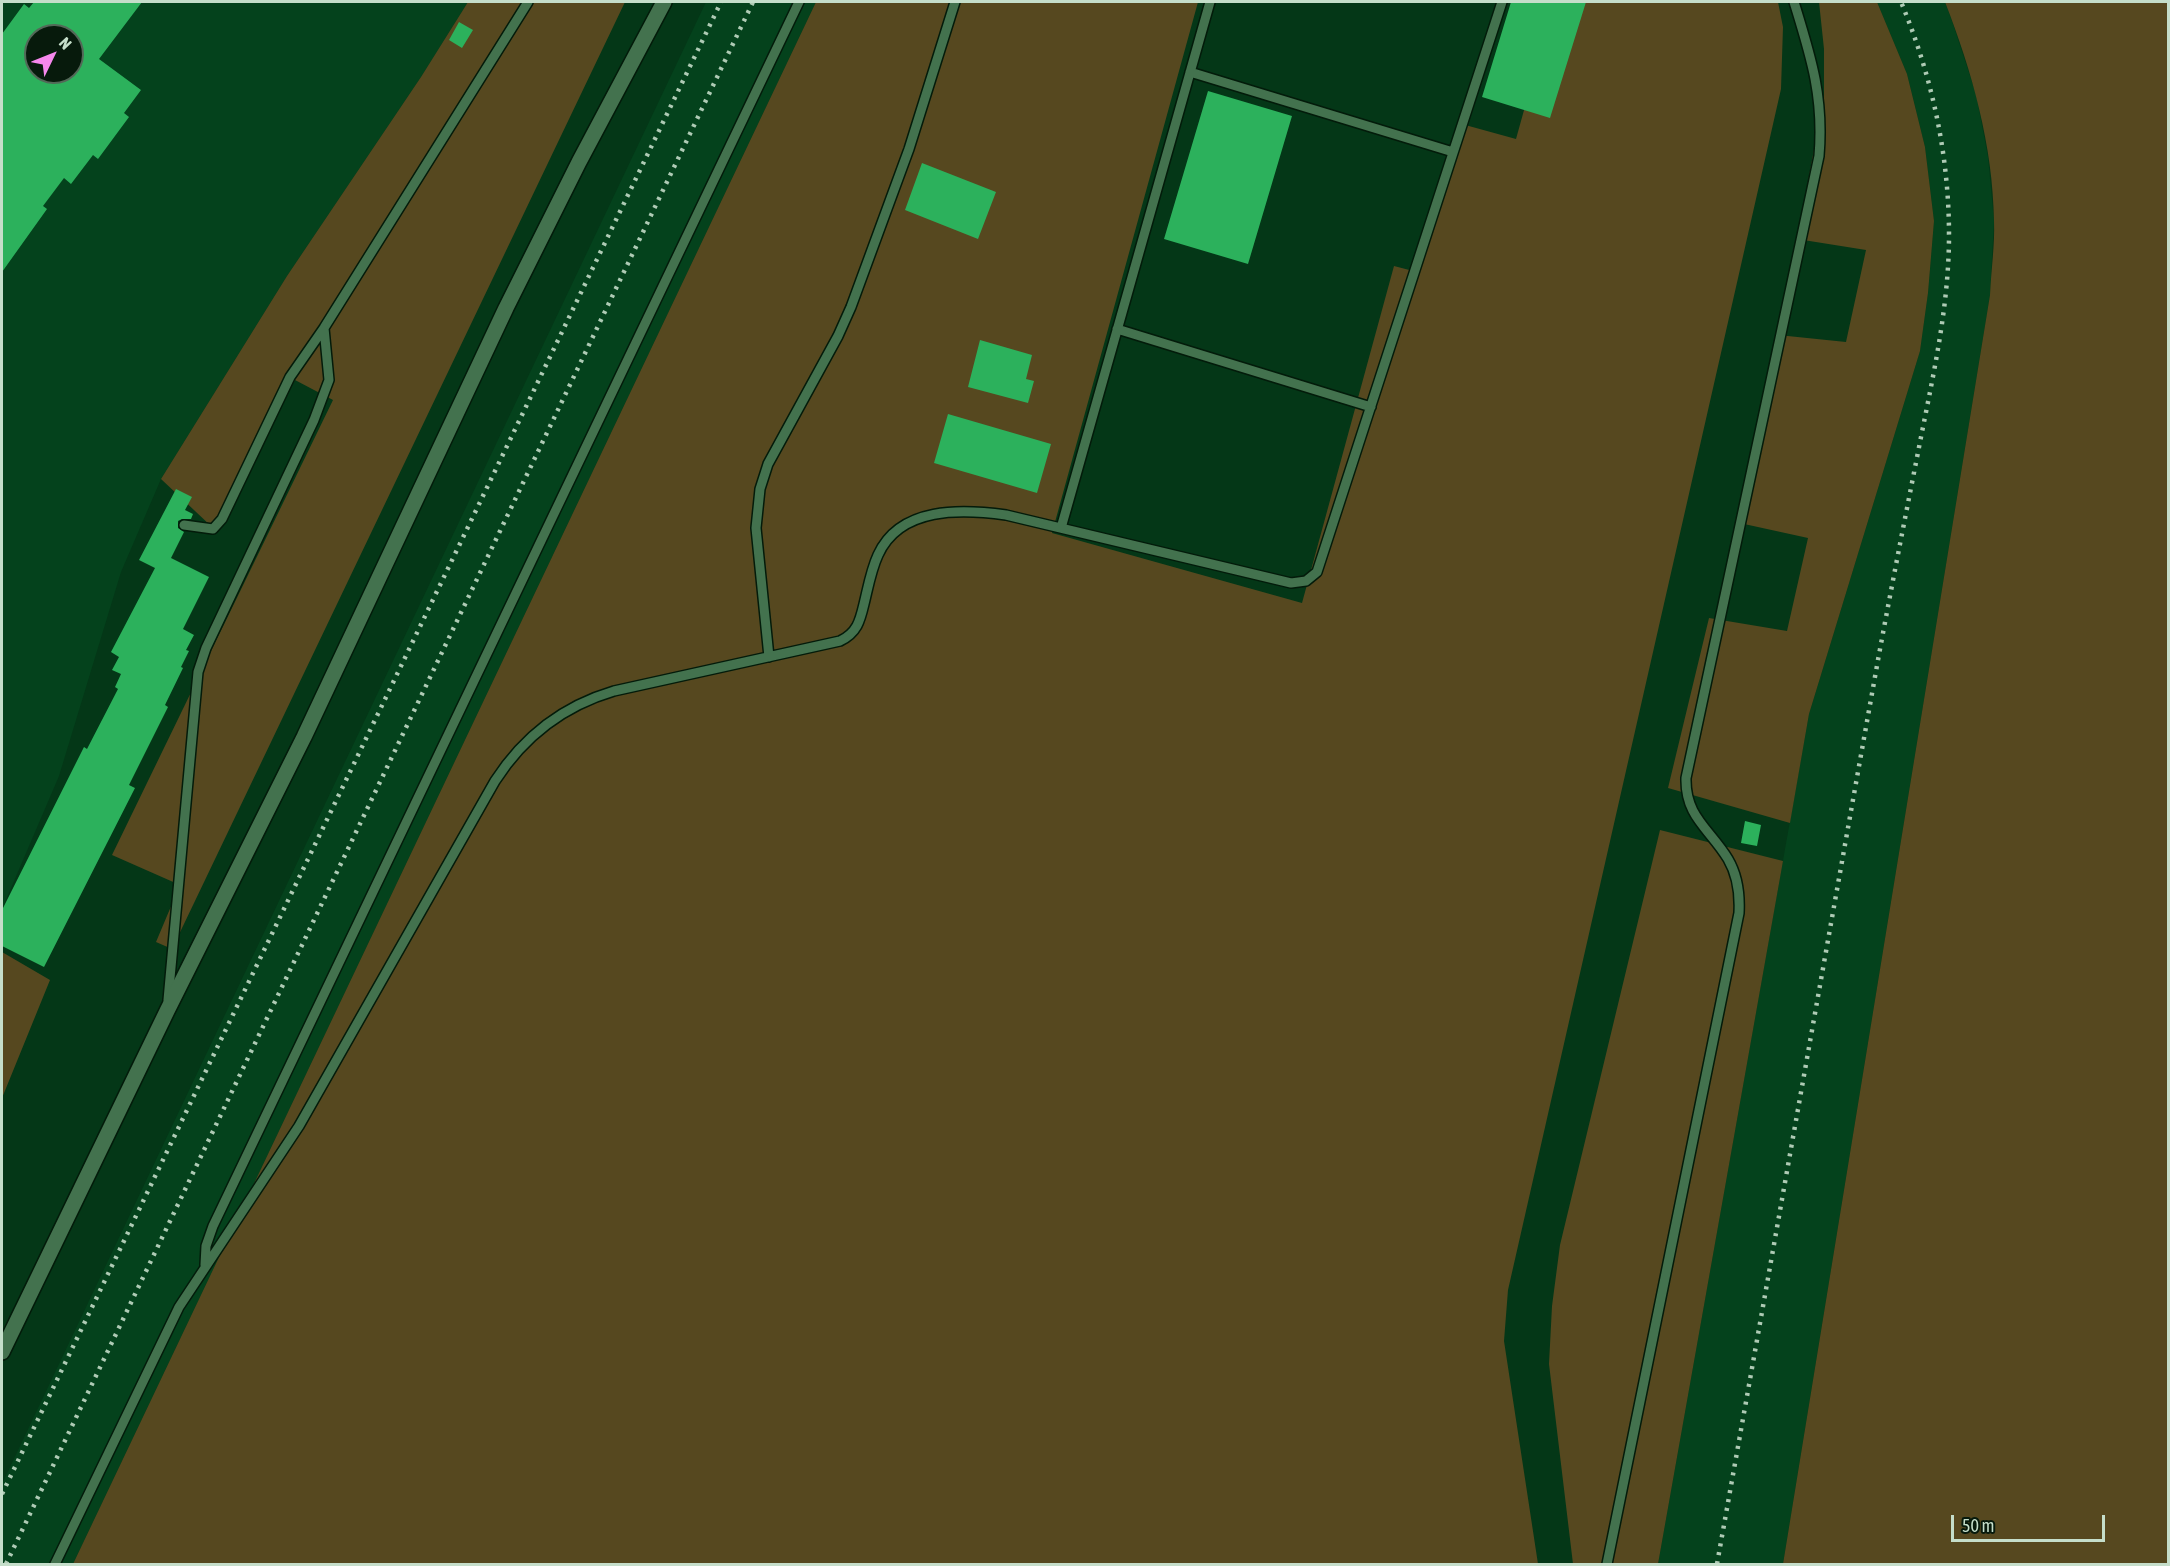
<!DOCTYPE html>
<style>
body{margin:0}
#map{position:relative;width:2170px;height:1566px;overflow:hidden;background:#043717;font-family:"Asap Condensed",sans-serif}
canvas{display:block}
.frame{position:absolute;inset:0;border:3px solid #c5deca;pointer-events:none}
.north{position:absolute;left:24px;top:24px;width:60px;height:60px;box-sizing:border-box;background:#071a0c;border:2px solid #536858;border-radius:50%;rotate:47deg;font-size:16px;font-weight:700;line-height:24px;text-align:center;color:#c5deca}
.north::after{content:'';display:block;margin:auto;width:21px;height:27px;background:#f688ed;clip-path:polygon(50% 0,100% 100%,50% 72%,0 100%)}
.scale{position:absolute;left:1951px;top:1515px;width:154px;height:27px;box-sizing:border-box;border:3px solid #c5deca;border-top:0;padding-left:8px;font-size:18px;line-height:21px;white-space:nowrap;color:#c5deca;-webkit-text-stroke:4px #071a0c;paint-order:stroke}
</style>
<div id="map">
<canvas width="2170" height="1566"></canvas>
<div class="frame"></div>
<div class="north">N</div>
<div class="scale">50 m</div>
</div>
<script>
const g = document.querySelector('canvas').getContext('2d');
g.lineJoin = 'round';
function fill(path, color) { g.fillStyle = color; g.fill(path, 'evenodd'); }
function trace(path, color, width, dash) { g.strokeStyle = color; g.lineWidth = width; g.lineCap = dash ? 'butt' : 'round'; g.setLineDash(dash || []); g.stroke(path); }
const built = new Path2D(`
 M2,2H468L421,77L287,276L161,479L121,572L59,776L2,909ZM36,36H72V72H36Z
 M706,2H816L73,1564H2V1484Z
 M1877,2H1945L1952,21L1976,94L1988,157L1994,221L1990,295L1783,1564H1658L1809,714L1920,351L1928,293L1934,221L1925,147L1907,74Z`);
const green = new Path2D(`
 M468,2H625L172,949L156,942L180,885L112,855L333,400L295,380L212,527L161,479L287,276L421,77Z
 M816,2H1198L1052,533L1302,603L1394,266L1417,272L1458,123L1516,139L1554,2H1778L1783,27L1781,89L1508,1290L1504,1341L1538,1564H73Z
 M1819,2H1877L1907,74L1925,147L1934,221L1928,293L1920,351L1809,714L1790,823L1668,788L1709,618L1787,631L1808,538L1735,522L1778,335L1846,342L1866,250L1797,239L1824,97V49Z
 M1945,2H2168V1564H1783L1990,295C1991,270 1995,245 1994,221C1993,146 1972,71 1945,2Z
 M1660,830L1783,861L1658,1564H1573L1549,1364L1552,1306L1560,1245Z
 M2,952L50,980L2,1098Z`);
const building = new Path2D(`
 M34,2H142L99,59L141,90L124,113L129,117L98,159L93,155L71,184L64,178L43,206L47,209L2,272V34L24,4L29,8ZM36,36H72V72H36Z
 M1511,2H1586L1550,118L1482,97Z
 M459,22L473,30L462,48L449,40Z
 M1208,91L1292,116L1248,264L1164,239Z
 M922,163L996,192L978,239L905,210Z
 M980,340L1032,355L1026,379L1034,381L1028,403L968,387Z
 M948,414L1051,444L1037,493L934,463Z
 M176,489L192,497L185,510L193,514L191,519H182L178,521V528L184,532L171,558L209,577L183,629L194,635L186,650L189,651L181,667L183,668L165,705L168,707L129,785L135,788L44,967L2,946V910L84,747L87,749L118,689L115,687L121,674L112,670L119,657L111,652L155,568L139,560Z
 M1745,821L1761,825L1757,846L1741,843Z`);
const service = new Path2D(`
 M1190,72L1453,152
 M1117,329L1371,407
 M184,525L213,529L222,519L290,377L324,328L528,2
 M1061,528L1210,2
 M769,657L756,528L760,489L768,464L838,336L851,307L909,149L955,2
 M168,1000L198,672L206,648L314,420L329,380L324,328
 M205,1265L206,1246L213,1226L799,2
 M55,1564L179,1307L299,1126L495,781C524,736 563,706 614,691L840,641C857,633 860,621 864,604C868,588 871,570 878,555C900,506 962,509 1006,515L1291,583L1306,581L1317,572L1502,2
 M1607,1564L1739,913C1740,894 1738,876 1728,859C1710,829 1685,817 1686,778L1819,156C1824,97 1811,57 1794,2`);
const tertiary = new Path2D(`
 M2,1352L167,1011L304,737L506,308L579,162L664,2`);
const rail = new Path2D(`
 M2,1494L721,2
 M6,1564L753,2
 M1717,1564C1771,1263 1824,961 1878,660C1892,584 1907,508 1922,432C1935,367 1949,302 1949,235C1949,155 1932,76 1901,2`);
fill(built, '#04421c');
fill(green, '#56481f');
fill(building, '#2cb15c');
trace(service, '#031b0a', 12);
trace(tertiary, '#031b0a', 18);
trace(service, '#43724e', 9);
trace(tertiary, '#43724e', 15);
trace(rail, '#afcbb5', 4.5, [3, 6]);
</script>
